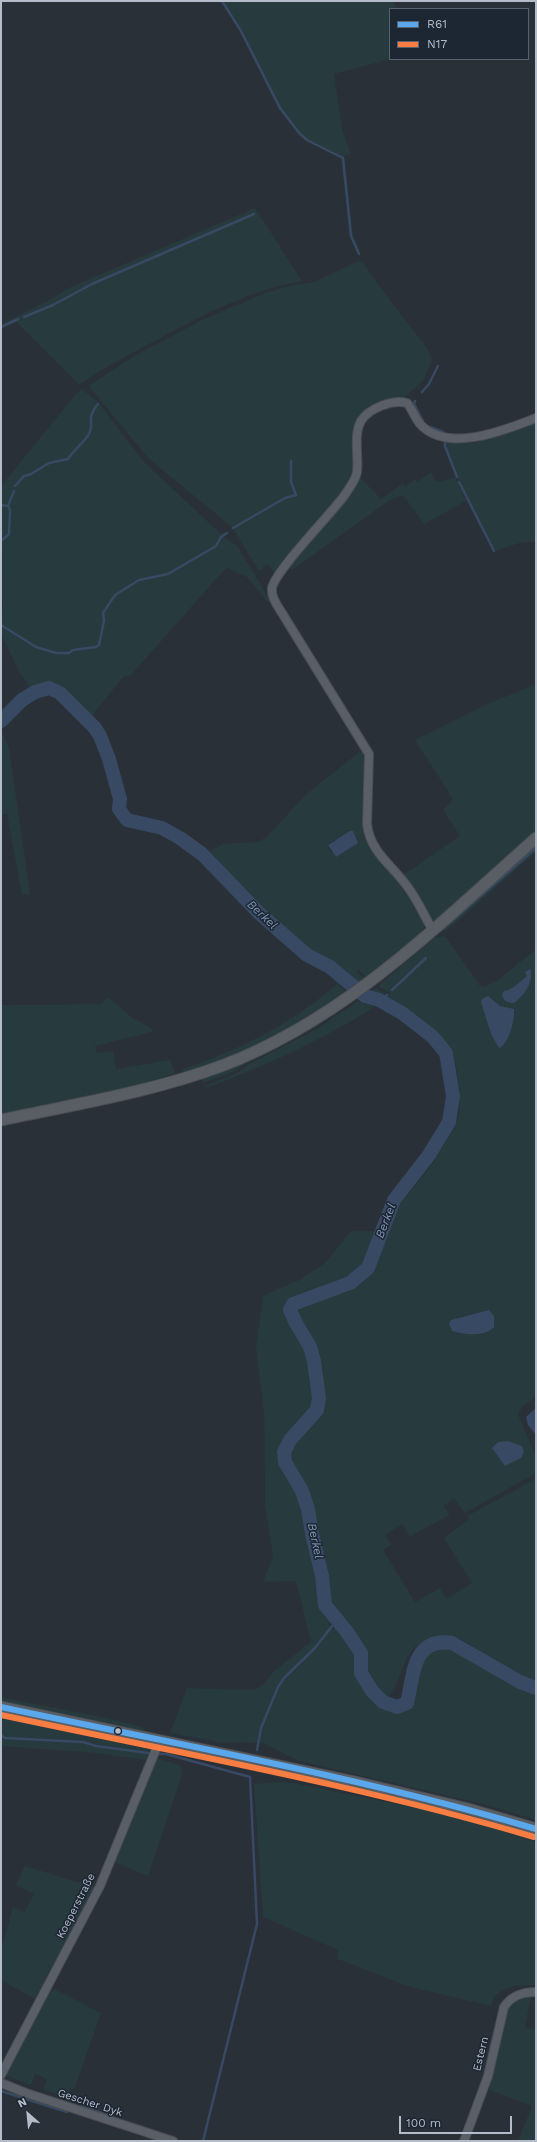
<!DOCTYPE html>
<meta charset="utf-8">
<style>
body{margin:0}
#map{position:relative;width:537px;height:2142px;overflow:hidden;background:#2a3038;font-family:"Work Sans",sans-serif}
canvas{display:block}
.frame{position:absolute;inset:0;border:2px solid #b4bcc9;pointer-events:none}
.legend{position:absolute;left:389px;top:8px;width:140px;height:52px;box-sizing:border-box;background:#1d2633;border:1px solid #59626f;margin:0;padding:5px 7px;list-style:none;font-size:12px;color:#b4bcc9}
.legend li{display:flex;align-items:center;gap:8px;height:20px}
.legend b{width:20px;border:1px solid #59626f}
.north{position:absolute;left:8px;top:2094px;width:40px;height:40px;-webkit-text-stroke:3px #1d2633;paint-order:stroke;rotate:333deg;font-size:11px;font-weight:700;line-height:16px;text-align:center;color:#b4bcc9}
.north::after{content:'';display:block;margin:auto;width:14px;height:18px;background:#b4bcc9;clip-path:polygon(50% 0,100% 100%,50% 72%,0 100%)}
.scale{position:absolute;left:399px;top:2116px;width:113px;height:18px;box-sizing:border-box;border:2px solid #b4bcc9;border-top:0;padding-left:5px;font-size:12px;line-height:14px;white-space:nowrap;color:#b4bcc9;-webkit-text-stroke:3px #1d2633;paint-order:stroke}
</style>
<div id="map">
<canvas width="537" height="2142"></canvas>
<div class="frame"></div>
<ul class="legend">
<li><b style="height:5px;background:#5aa8eb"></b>R61</li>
<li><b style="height:5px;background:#f77d43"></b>N17</li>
</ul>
<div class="north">N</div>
<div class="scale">100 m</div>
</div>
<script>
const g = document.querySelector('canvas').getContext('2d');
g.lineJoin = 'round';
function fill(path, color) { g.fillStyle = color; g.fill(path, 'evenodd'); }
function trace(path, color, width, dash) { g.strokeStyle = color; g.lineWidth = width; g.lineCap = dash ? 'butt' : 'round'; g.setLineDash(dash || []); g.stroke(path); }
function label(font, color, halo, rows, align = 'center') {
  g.font = font + ' "Work Sans",sans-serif'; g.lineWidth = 3; g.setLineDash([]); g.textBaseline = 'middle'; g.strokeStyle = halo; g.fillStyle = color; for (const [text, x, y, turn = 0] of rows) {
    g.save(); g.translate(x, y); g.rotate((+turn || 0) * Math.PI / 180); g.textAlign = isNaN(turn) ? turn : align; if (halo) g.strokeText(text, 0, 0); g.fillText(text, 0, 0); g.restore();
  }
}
const green = new Path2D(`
 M220,1H394L396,9H390V59L334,74L342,129L351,154L344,156L353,234L361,254L358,255L350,236L341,159L298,135L278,108L234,21Z
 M255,208L302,281C249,290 201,316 153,342C128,355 102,369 79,385L17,322L1,329V324L46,302L71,287Z
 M358,261L363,262L373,278L427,348L432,360L423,381L402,399H390L359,420L355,473L342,495L276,575L269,566L265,565L261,571L258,569L232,527L149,459L91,389L90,385L136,355L200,321L265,293L290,286L314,282Z
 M82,389L98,402L143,461L222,535L238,547L271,602L267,601L247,577L228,568L224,570L131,675L123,677L92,716C71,696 62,677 31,689L20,673L1,634L3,605L1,486L76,394Z
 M536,424V542L519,543L495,551C485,532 445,460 446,443H475Z
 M432,472L433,478L438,482L455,477L466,501L424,524L403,495L390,500L292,570L289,566L358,476L381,499L402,484L405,487L415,479L417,482Z
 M536,684V833L435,921L429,918L407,880L403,875L460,836L443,810L453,799L415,740L483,706Z
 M3,733L9,748L30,894L22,895L7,814L1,815V736Z
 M363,749L367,754L365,824L410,896L425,924L422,933L367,978L359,970L356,971L365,979L358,984L324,957L307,950L256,906L246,895L236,880L205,853L224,844L258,842L269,835L304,796ZM352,830L332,853L328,847L330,843Z
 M536,843V852L447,930L442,931L440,927Z
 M445,936L480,986L484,987L498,980L536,949V1396L522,1407L518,1414L536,1457V1473L465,1513L454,1499L443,1506L450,1515L410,1536L402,1524L385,1535L391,1545L383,1550L415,1602L440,1588L446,1599L472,1583L444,1538L469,1519L467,1516L536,1479V1684C520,1679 503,1671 489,1662C482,1657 477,1649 469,1644C455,1635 432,1635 419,1644C398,1658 403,1694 378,1702C389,1712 399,1711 411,1704C413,1681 415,1653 440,1644L450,1647L520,1686L536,1691V1820L483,1804L299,1761L263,1743L220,1742L170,1733L187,1688L254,1690L264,1684L274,1671L311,1642L296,1581L263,1582L273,1556L265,1504L264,1411L256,1347L263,1296L299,1280L325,1263L351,1231H379C374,1242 371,1255 365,1266C354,1286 313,1294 292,1302L288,1309L290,1319L306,1344L310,1354L317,1396L312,1412L285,1443L282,1460L300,1494L305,1510L307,1528L320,1577V1597L322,1607L331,1619L328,1624L333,1630L335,1626L344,1634L357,1653V1673L362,1684L372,1695L365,1669V1654L352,1631L342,1625L327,1604L325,1576L313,1529L311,1509L306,1491L287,1459C289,1440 304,1431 315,1417C328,1400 319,1360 311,1342C306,1331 297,1323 294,1310L296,1306L313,1302L353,1285L370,1271L395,1210L433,1163L454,1128L459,1114L460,1091L454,1055L451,1047L444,1043L438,1034L404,1009L383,997L368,993L376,988L388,995L390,993L378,986L434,938ZM482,1312L472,1333L463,1334L457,1318Z
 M337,984L347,993L327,1008L243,1053L187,1074L181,1070C240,1049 289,1026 337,984Z
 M108,997L131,1017L151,1028L155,1034L152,1032L95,1046L97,1053L113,1051L116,1069L170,1060L175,1073L143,1084L1,1114V1005L102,1004Z
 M358,1001L374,1007C321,1041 264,1067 205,1088V1086L237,1073L251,1063L315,1030Z
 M252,1058L235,1071L203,1083L202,1078Z
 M1,1697C49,1708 98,1714 145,1728L141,1732L1,1702Z
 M1,1718L149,1749L146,1760L96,1753L1,1746Z
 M157,1758L181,1766L182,1775L148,1876L114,1862Z
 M279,1782L294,1783L470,1819L536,1842L535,1985C517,1985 496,1985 491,2006L407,1986L338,1959V1950L263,1917L254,1784Z
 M25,1866L94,1887L35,1999L1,1980V1943H3L13,1907L25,1912L34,1894L16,1885Z
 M54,1989L101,2013L74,2090L70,2089L67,2098L43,2089L47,2079L35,2074L31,2085L5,2075L50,1990L53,1992Z
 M531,1996L525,2028L536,2030V2141H518L532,2106L489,2090L509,2005L522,1998Z`);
const water = new Path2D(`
 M350,831H353L358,843L336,857L328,845Z
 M530,969C535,981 523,997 514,1003C507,1003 504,1001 502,995L504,991C512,990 521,981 527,976L525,972Z
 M488,996L500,1006L514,1009C515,1019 509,1045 499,1048L491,1034L481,1002L482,999Z
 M489,1310L494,1316V1327C485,1337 464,1335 452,1331L449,1323L451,1320Z
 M536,1408V1435L528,1425L526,1417Z
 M508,1441L522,1446L524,1452L521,1458L505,1466L492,1448L498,1442Z`);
const stream = new Path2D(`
 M222,1L241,31L280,108L300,134L307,140L343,158L351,236L359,254
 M24,317L53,305L92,284L254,214
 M1,327L18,319
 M422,392L429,384L438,366
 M415,401L414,404L423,421
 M530,425L536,422
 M430,427L443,432
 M447,441H445V446L457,477
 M459,482L494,551
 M15,486L24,476L31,474L49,463L68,459C74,449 84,443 89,434C95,422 85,420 98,404
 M1,505L8,506
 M233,528L285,498L296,495L291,482V461
 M1,541L9,534L10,510L8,506L14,491
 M1,589V597
 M1,625L36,647L56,653H69L73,650L96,647L99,645L104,621L103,613L115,595L139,580L168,574L216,546L221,537L227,533
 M445,927L536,848
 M392,990L426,958
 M381,1001L387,995
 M1,1735L5,1738L83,1742L96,1746L148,1753
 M257,1750L261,1728L278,1687L284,1678L315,1648L336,1621
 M159,1754H166L250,1777L257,1924L203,2141
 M1,2091L67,2112
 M82,2106L113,2117`);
const river = new Path2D(`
 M1,721L22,700L35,692L49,688L60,693L95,728L100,736L109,759L120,799L119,809L127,820L162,828L180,838L202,854L259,913L307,955L330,967L365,996L379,1000L402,1013L433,1037L446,1053L453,1096L449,1122L429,1155L394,1200L368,1268L350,1283L293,1304L290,1310L296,1323L310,1347L314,1361L319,1398L317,1410L290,1440L284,1452L285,1462L302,1491L308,1509L312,1534L322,1576L325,1605L347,1632L361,1653V1673L372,1691L383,1702L397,1707L407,1703C414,1675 412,1637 452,1643L520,1682L536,1688`);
const street = new Path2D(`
 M432,929C424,915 417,899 407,886C392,865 370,852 367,824L369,754L282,613C277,605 271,597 272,588C275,571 331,514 344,496C348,490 356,480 357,472C359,457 353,435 361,421C369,408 393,399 407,403C412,409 415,418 420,424C447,454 505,430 536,418
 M1,2075L100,1886L159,1742
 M1,2083L26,2093L173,2141
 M464,2141L488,2076L504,2007C512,1995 523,1992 536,1992`);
const secondary = new Path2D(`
 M1,1120C76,1104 152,1092 224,1065C347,1018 440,923 536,838
 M1,1707L355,1782L468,1809L536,1829`);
const bus1 = new Path2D(`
 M1,1707C180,1745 361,1777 536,1829`);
const bus2 = new Path2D(`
 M1,1715C179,1753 359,1785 534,1837`);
const markers = [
 [118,1731,3.5,"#b4bcc9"]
];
const streetNames = [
 ["Koeperstraße",76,1906,-63],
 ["Estern",481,2054,-76],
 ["Gescher Dyk",90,2103,18]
];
const waterNames = [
 ["Berkel",262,915,43],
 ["Berkel",386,1221,-69],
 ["Berkel",315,1541,78]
];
fill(green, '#273a3e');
fill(water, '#384963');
trace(stream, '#384963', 2.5);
trace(river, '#384963', 14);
trace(street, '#484c53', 10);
trace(secondary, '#484c53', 13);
trace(street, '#5a5e66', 8);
trace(secondary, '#595d64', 11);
trace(bus1, '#5aa8eb', 6);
trace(bus2, '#f77d43', 6);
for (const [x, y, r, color] of markers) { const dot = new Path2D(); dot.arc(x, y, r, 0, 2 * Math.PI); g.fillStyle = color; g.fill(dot); trace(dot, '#1d2633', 1.5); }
label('11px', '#b4bcc9', '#1d2633', streetNames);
label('italic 12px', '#7c92b1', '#1d2633', waterNames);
</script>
